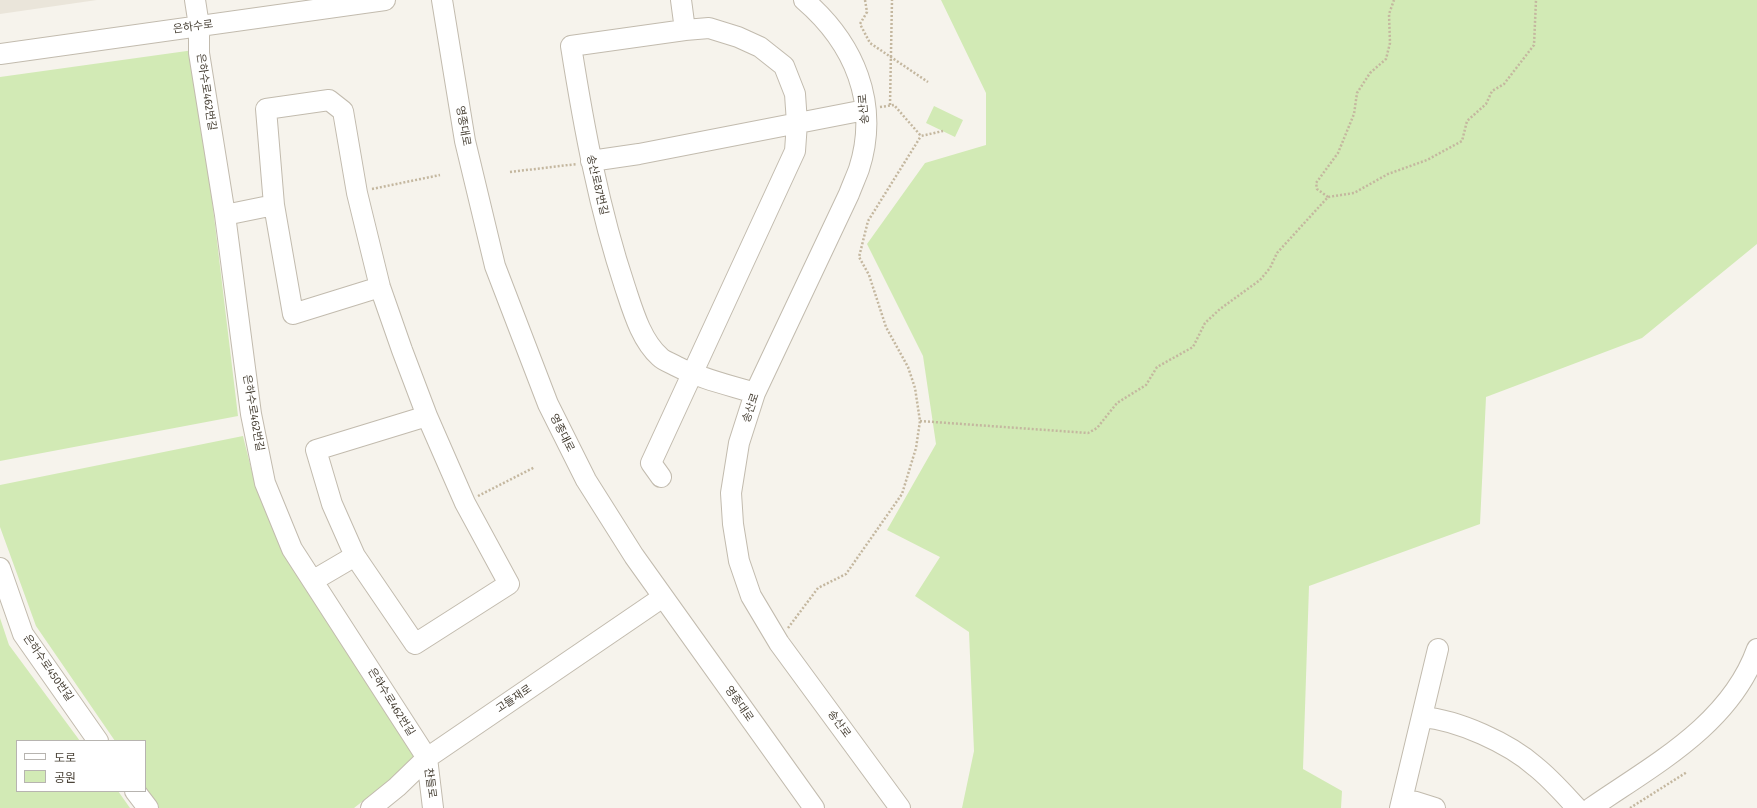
<!DOCTYPE html>
<meta charset="utf-8">
<style>
body{margin:0}
#map{position:relative;width:1757px;height:808px;overflow:hidden;background:#f6f3ec;font-family:"Fira Sans","Noto Sans KR",sans-serif}
canvas{display:block}
.legend{position:absolute;left:16px;top:740px;width:130px;height:52px;box-sizing:border-box;background:#fff;border:1px solid #b7b4b0;margin:0;padding:5px 7px;list-style:none;font-size:12px;color:#4b4439}
.legend li{display:flex;align-items:center;gap:8px;height:20px}
.legend b{width:20px;border:1px solid #b7b4b0}
</style>
<div id="map">
<canvas width="1757" height="808"></canvas>
<ul class="legend">
<li><b style="height:5px;background:#fff"></b>도로</li>
<li><b style="height:11px;background:#d2eab5"></b>공원</li>
</ul>
</div>
<script>
const g = document.querySelector('canvas').getContext('2d');
g.lineJoin = 'round';
function fill(path, color) { g.fillStyle = color; g.fill(path, 'evenodd'); }
function trace(path, color, width, dash) { g.strokeStyle = color; g.lineWidth = width; g.lineCap = dash ? 'butt' : 'round'; g.setLineDash(dash || []); g.stroke(path); }
function label(font, color, halo, rows, align = 'center') {
  g.font = font + ' "Fira Sans","Noto Sans KR",sans-serif'; g.lineWidth = 3; g.setLineDash([]); g.textBaseline = 'middle'; g.strokeStyle = halo; g.fillStyle = color; for (const [text, x, y, turn = 0] of rows) {
    g.save(); g.translate(x, y); g.rotate((+turn || 0) * Math.PI / 180); g.textAlign = isNaN(turn) ? turn : align; if (halo) g.strokeText(text, 0, 0); g.fillText(text, 0, 0); g.restore();
  }
}
const residential = new Path2D(`
 M0,0H97L0,14Z`);
const green = new Path2D(`
 M941,0H1757V244L1642,338L1486,397L1480,524L1309,586L1303,769L1342,791L1341,808H962L974,751L969,632L915,596L940,557L887,530L936,444L923,356L867,244L925,163L986,145V93Z
 M194,50L238,416L0,461V77Z
 M934,106L963,120L955,137L926,123Z
 M243,436L255,484L285,557L418,758L354,808H159L145,787V741H115L36,626L0,527V485Z
 M0,618L9,645L80,741H17V791H118L130,808H0Z`);
const path = new Path2D(`
 M865,0L867,12L860,24L870,43L928,82
 M890,105L892,0
 M880,107L894,105L921,136L943,131
 M510,172L577,164
 M372,189L440,175
 M1328,197L1317,189L1316,183L1338,153L1354,114L1357,93L1370,73L1386,59L1390,43L1389,14L1394,0
 M920,421L1088,433L1097,428L1117,403L1146,385L1157,367L1193,347L1205,323L1220,309L1260,280L1270,268L1277,253L1328,197L1354,193L1388,174L1427,160L1462,141L1467,121L1486,104L1492,91L1504,84L1534,45L1536,0
 M478,496L535,467
 M788,628L818,588L846,574L902,494L916,448L920,421L915,388L908,367L886,327L869,275L859,257L868,221L921,136
 M1630,808L1687,772`);
const minor = new Path2D(`
 M195,0L199,26V53L225,215L251,414L265,483L292,549L427,758L433,808
 M442,0L465,141L495,266L548,404L586,480L634,556L814,808
 M681,0L685,30L571,46C584,128 599,209 625,287C633,311 641,340 660,357C664,361 671,363 676,366C701,379 729,385 755,393
 M804,0C854,43 880,103 859,169C856,177 852,186 849,194L755,393L739,443L731,493L733,524L739,561L751,596L779,643L900,808
 M0,54L385,0
 M591,161L639,154L865,110
 M274,205L266,109L329,100L343,111L357,193L380,287L402,350L427,416L465,503L509,584L415,644L355,556
 M225,215L274,205L293,314L380,287
 M661,477L651,463L795,151L797,123L795,94L784,66L760,47L738,37L709,28L685,30
 M0,568L23,634L98,741
 M314,580L355,556L332,504L316,450L427,416
 M1422,717C1458,720 1509,743 1536,767C1551,779 1564,794 1577,808
 M135,791L148,808
 M1402,800L1416,802L1435,808
 M371,808L397,787L427,758L663,597
 M1400,808L1438,649
 M1591,808C1653,765 1730,725 1757,649`);
const streetNames = [
 ["은하수로",193,27,-8],
 ["은하수로462번길",206,92,81],
 ["송산로",864,109,-95],
 ["영종대로",463,126,80],
 ["송산로87번길",597,185,77],
 ["송산로",751,408,-71],
 ["은하수로462번길",253,413,80],
 ["영종대로",562,433,63],
 ["은하수로450번길",48,668,55],
 ["고들재로",514,699,-34],
 ["은하수로462번길",391,702,58],
 ["영종대로",739,704,55],
 ["송산로",839,724,54],
 ["찬들로",430,783,82]
];
fill(residential, '#eae5da');
fill(green, '#d2eab5');
trace(minor, '#c2bbae', 22);
trace(path, '#c4b79f', 2.5, [2, 2]);
trace(minor, '#fff', 20);
label('11px', '#4b4439', '#fff', streetNames);
</script>
